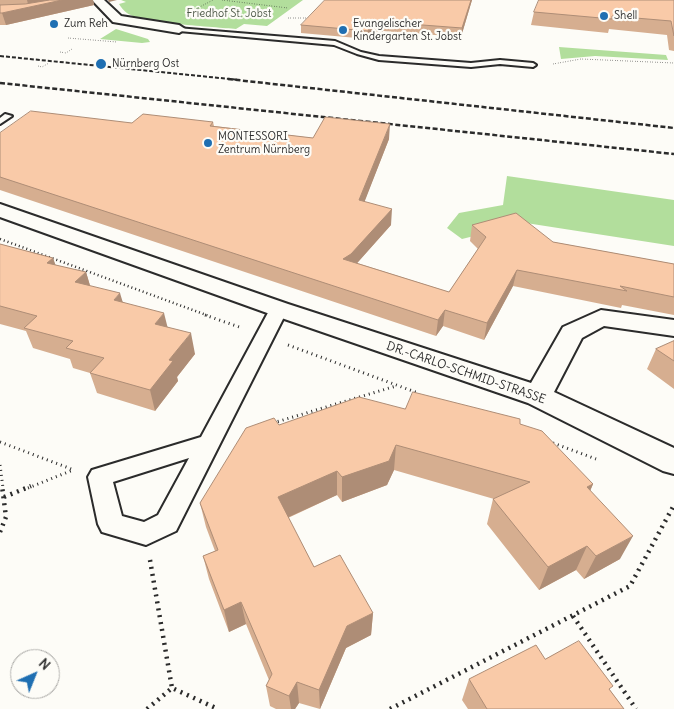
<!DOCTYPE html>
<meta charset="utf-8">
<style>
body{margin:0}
#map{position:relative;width:674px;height:709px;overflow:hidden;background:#fdfcf7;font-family:Delius,sans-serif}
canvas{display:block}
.north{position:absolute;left:10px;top:649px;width:50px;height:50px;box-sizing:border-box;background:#fdfcf7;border:1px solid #a9a8a5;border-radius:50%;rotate:44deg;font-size:14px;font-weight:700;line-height:20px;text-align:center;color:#2b2b2b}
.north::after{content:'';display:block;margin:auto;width:18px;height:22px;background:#1f6fb2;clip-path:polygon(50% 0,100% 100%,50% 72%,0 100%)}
</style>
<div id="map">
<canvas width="674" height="709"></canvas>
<div class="north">N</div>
</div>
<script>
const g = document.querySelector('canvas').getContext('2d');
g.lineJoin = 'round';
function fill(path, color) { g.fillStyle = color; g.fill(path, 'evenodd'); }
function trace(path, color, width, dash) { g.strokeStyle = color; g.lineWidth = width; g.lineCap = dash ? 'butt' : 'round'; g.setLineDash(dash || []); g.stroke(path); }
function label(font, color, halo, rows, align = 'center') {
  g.font = font + ' Delius,sans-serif'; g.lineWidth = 4.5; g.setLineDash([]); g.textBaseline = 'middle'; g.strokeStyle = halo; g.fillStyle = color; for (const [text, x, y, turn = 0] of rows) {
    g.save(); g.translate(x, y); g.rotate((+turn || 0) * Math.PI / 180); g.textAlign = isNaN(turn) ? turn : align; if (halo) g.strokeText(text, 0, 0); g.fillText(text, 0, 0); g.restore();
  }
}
const green = new Path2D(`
 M121,0H303L267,26L244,24L236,29C216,27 140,23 127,13C124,11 121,7 119,4L126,2Z
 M116,29L148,39L150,42L142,43L100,39Z
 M559,47L666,55L668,60L595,56L561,59Z
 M507,176L674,200V246L526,223L462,239L447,228L459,213L503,205Z`);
const pathFar3 = new Path2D(`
 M222,0L288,8
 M192,11L213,0
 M288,18H311
 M68,38L117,42
 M393,40L401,29
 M60,52L66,53L72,49
 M553,64L581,59L674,63
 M38,66L42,67L49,63`);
const pathFar2 = new Path2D(`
 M0,239L209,316`);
const pathFar1 = new Path2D(`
 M205,315L242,328
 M288,345L418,393
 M273,423L396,386
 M0,442L74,470
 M553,443L596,459
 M0,465L3,488
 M28,488L73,470`);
const path = new Path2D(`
 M4,497L31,486
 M0,532L6,517L2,486
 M150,560L172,688
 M573,616L636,709
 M147,709L172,688L218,709
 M390,709L630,586L674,505`);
const service = new Path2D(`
 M177,28L335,41L361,52L379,56L471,63L500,60L533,63L536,65L533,67L500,64L471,67L379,60L357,54L334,45L179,31Z
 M5,114L12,116L0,124V118Z`);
const pedestrian = new Path2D(`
 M279,303L286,305L288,309L176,531L146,545L102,532L98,524L88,477L92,470L201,437L270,309L272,305ZM189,458L158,515L144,522L122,516L113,482Z`);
const minor = new Path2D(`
 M92,0H104L121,16L179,25L185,29L179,33L113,22Z
 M0,204L288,304L531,383L563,327L601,310L674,320V336L604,326L582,338L554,392L674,448V474L663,471L528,403L270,314L0,217Z`);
const railFar1 = new Path2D(`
 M0,56L240,80`);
const rail = new Path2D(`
 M228,79L674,128
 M0,83L674,154`);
const wall = new Path2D(`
 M0,0H93L94,5L6,25H0Z
 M472,0L461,37L383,31L381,33L373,32L368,39L301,33V25Z
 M674,0V51L669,50L667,35L609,29L608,33L531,25L534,12Z
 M213,122L214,126L313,138L389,139L364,202L391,225L357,263L449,292L478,249L470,241L472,225L553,242L674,264V315L622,305L621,308L513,286L484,340L443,326L436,336L0,190V133L132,123Z
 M0,244L53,258L55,265L86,272L90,286L123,302L168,327L195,354L177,377L178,381L155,411L97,393L90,373L73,368L70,359L33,348L26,331L0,324Z
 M674,341V389L647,369L656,349Z
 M405,409L520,424L593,484L590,491L620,559L584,579L576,570L539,590L487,524L493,499H494L394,470L387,485L342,502L337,495L288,518L314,567L373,613L371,635L346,648L320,709L299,703L295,709H276L270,706L266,686L269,680L246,624L229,632L209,579L203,556L215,551L206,527L200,503L279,425Z
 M545,659L610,690L624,709H468L462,700L469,679Z`);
const shadedWall = new Path2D(`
 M27,0H58L28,4Z
 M62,0H93L94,5L6,25L2,13Z
 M108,0H117L109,2Z
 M471,0H472L461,37L462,28Z
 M383,22V31L381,33L382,24Z
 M373,23V32L368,39V31Z
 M390,124L389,139L359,216V200Z
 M392,209L391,225L351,270L343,259Z
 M53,258L60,277L47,263Z
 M517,270L513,286L484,340L487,323Z
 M86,272L92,292L75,282Z
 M120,293L126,313L114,300Z
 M445,310L443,326L436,336L438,320Z
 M164,313L169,333L155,324Z
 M191,333L195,354L177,377L178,381L155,411L150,390L169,360Z
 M396,445L394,470L387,485L342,502V477Z
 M337,471V495L280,521L278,497Z
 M593,484L583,508L587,487Z
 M633,536L620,559L584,579L596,556Z
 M587,546L576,570L539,590L548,567Z
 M241,602L246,624L229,632L224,610Z
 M373,613L371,635L346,648L320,709L319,690L347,626Z
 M297,682L299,703L295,709H291L289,696Z`);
const building = new Path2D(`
 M50,0H62L2,13H0V5L25,4Z
 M325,0H471L462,28L383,22L382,24L373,23L368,31L301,25Z
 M539,0H674V36L671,21L612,16V19L534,12Z
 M31,111L132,123L143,114L213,122L210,126L313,138L325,117L390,124L359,200L392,209L351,254L343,259L449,292L486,237L472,225L516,213L553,242L674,264V297L620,286L627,291L517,270L487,323L445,310L438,320L0,177V133Z
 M0,244L53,258L47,263L86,272L75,282L120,293L114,300L164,313L155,324L191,333L169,360L173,361L150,390L90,373L104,358L66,348L73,341L24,328L37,316L0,306Z
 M674,341V361L656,349Z
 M413,392L520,419V424L542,431L593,484L587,487L633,536L596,556L587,546L548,567L493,499L530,482L396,445L389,461L342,477L337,471L278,497L314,567L340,555L373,613L347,626L319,690L297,682L289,696L266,686L272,674L241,602L224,610L203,556L218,550L200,503L246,428L274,418L279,425L359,397L405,409Z
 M579,641L613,686L609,689L624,709H487L469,679L536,645L545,659Z`);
const markers = [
 [604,16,5,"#1f6fb2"],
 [54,24,5,"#1f6fb2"],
 [343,30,5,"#1f6fb2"],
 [101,64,6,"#1f6fb2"],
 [208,143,5,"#1f6fb2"]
];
const farParknames = [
 ["Friedhof St. Jobst",229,14]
];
const farPoinames = [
 ["Shell",614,16],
 ["Zum Reh",64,24],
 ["Evangelischer",353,24],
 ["Kindergarten St. Jobst",353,37],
 ["Nürnberg Ost",112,64],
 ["MONTESSORI",218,137],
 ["Zentrum Nürnberg",218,150]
];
const streetNames = [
 ["DR.-CARLO-SCHMID-STRASSE",466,373,19]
];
fill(green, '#b2de9c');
trace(service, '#2b2b2b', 4);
trace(pedestrian, '#2b2b2b', 4);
trace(minor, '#2b2b2b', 4);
trace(pathFar3, '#2b2b2b', 1, [0.5, 2]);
trace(pathFar2, '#2b2b2b', 2.5, [1, 3]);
trace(pathFar1, '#2b2b2b', 3, [1, 4]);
trace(path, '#2b2b2b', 4.5, [2, 5]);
fill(service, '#fdfcf7');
fill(pedestrian, '#fdfcf7');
fill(minor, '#fdfcf7');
trace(railFar1, '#2b2b2b', 2, [4, 2]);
trace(rail, '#2b2b2b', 2.5, [5, 2.5]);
fill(wall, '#d6ae90');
fill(shadedWall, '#ae8d76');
fill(building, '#f9caa8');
trace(building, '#ae8d76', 1);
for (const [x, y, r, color] of markers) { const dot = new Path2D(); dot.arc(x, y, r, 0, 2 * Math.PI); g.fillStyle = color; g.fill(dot); trace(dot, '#fdfcf7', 2); }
label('11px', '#4d5847', '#fdfcf7', farParknames);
label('11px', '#2b2b2b', '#fdfcf7', farPoinames, 'left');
label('12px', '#2b2b2b', '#fdfcf7', streetNames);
</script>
